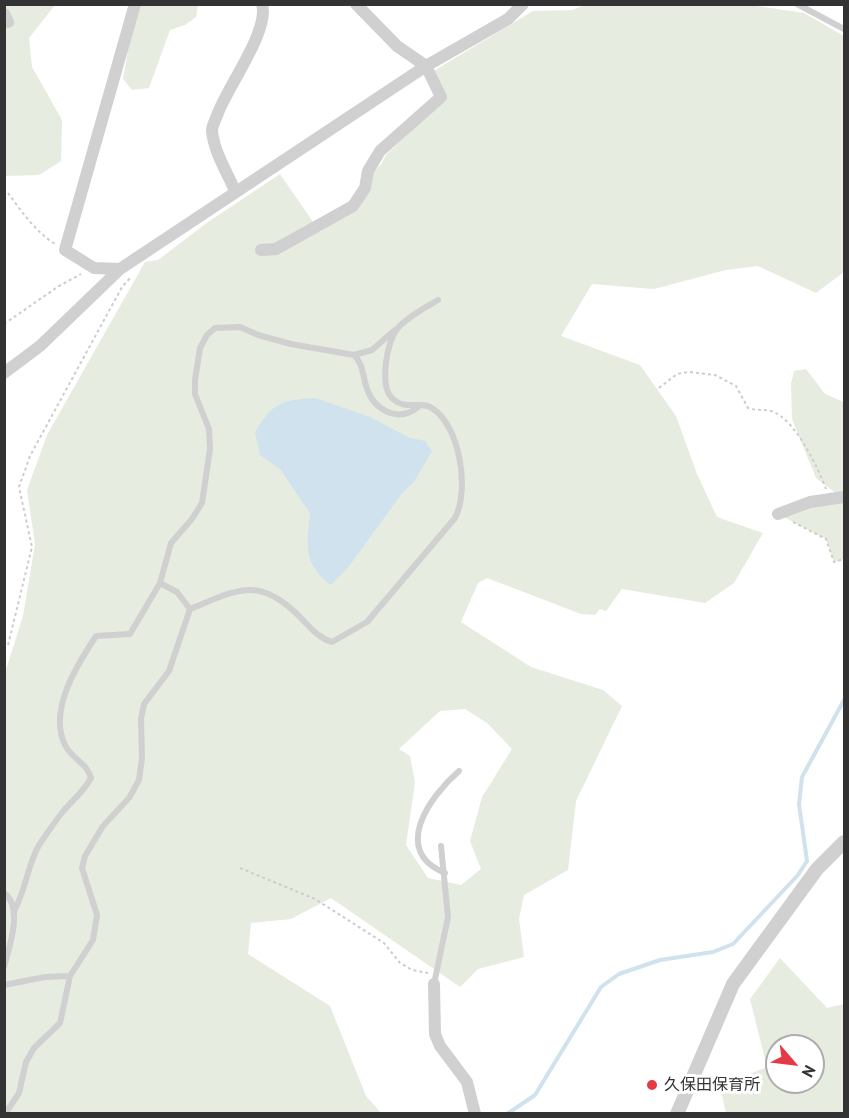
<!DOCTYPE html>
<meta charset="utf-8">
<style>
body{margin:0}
#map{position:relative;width:849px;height:1118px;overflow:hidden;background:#fff;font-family:"PT Sans",sans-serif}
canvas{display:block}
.frame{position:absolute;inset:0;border:6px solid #333;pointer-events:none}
.north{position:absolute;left:765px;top:1034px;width:60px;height:60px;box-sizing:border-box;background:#fff;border:2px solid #adadad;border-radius:50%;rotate:118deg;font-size:16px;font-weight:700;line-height:24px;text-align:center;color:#333}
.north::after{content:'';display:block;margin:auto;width:21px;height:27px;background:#e63946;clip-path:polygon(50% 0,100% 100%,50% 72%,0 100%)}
</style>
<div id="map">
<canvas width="849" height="1118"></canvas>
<div class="frame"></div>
<div class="north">N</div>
</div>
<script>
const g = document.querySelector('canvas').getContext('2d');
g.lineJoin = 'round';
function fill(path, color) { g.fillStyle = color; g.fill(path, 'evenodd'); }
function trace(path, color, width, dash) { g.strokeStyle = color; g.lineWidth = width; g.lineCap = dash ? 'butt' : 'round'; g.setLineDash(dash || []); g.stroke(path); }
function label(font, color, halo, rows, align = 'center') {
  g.font = font + ' "PT Sans","Noto Sans JP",sans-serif'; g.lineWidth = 6; g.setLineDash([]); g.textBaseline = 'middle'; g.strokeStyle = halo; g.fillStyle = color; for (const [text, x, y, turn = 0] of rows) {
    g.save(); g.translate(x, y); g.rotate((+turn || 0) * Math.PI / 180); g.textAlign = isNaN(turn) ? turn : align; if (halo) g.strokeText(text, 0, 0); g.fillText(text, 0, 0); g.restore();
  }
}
const green = new Path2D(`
 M586,4L750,5L804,13L844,36V272L816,293L758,266L726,270L654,289L592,284L561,336L640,365L676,416L697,474L717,517L763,533L734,583L705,603L622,589L606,611L600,609L595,615L581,614L487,578L478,583L461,622L531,667L603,690L622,706L576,801L568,870L524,895L519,919L524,957L478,969L460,987L331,898L291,919L251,923L248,954L330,1006L366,1096L381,1113H5V673L23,616L35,544L27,490L47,435L145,262L158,260L208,222L280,174L320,232L364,198L374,171L382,163L386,155L444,100L432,72L533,11L573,10ZM465,709L487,723L512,749L482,797L470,841L481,869L461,885L428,878L406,845L415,782L410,756L399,749L440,711Z
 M4,5H55L29,38L32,67L62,120L61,161L39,175L5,176Z
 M136,5H198L196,17L185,25L170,30L149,88L132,90L123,79Z
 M806,369L825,394L844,402V559L834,562L826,539L778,514L841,497L816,478L792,419L791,384L794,371Z
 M780,958L827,1008L844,1004V1113H726L720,1086L767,1067L750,999ZM777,1046H813V1082H777Z`);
const water = new Path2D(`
 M315,398L368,416L410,438L425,441L432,451L414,482L403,492L349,566L331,585C302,563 307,546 310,513L280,469L260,455L255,432C273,403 280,400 315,398Z`);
const stream = new Path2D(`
 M507,1114L535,1095L601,987L619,974L660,960L713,952L733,944L798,875L807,861L799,804L802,777L844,700`);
const path = new Path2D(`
 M8,193C21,211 36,232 55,244
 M4,324L59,286L81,274
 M659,388L677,374L689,372L715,375L736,386L748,408C756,411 763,409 771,411C795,418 818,468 826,489
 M793,522L826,539L834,562L844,559
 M8,645L32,547L19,487L30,456L122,287L131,277
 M240,868L315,899L384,943L400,963L412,970L428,973`);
const service = new Path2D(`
 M797,4L844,29
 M354,355C364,365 362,375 367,389C375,411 399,423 418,407
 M160,583L177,592L190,609
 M445,873C391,851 429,797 459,771
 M4,893C24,907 9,948 4,967
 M14,911C26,890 27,866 39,845C46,835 53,824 61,814C71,801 83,793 91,778C87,763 72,759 65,745C48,710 77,665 96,636L130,634L160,583L171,543L192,519L202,503L210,449L209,429L195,394V380L200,348L207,335L215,328L240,327L258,335L291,344L354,355L372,350L395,330
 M434,984L448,917L441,846
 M4,985L45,977L70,976
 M5,1114L19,1093L26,1062L34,1048L60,1023L70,976L93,940L97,915L82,868L85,856L103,826L129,798L139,780L142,758L141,719L144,704L169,671L190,609C237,590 258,575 299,616C309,626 318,638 332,642L367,622L455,518C470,490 460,423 430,407C419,401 405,411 392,398C379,386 387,341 397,329C407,317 425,308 438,300`);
const minor = new Path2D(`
 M4,14L8,22
 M235,191C227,172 214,152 212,131C212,125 216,119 218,113C228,86 270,30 262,4
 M261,250L276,249L353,206L365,188L368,171L380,151L441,97L426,66L397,46L356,4
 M120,269L94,268L65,250L135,4
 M4,373L40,346L120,269L426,66L508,19L523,4
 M778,514L810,502L844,497
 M434,984L435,1034L440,1046L467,1082L475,1114`);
const tertiary = new Path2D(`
 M677,1114L733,984L817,869L844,842`);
const markers = [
 [652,1085,6,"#e63946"]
];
const poiNames = [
 ["久保田保育所",664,1085]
];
fill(green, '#e6ecdf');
fill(water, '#cfe2ee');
trace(stream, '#cfe2ee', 4);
trace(path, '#cdcdcd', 2, [3, 3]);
trace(service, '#d0d0d0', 6);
trace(minor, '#d0d0d0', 12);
trace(tertiary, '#d0d0d0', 14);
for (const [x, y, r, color] of markers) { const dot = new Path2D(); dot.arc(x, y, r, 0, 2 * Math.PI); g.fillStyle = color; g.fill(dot); trace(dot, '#fff', 2); }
label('16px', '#333', '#fff', poiNames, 'left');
</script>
